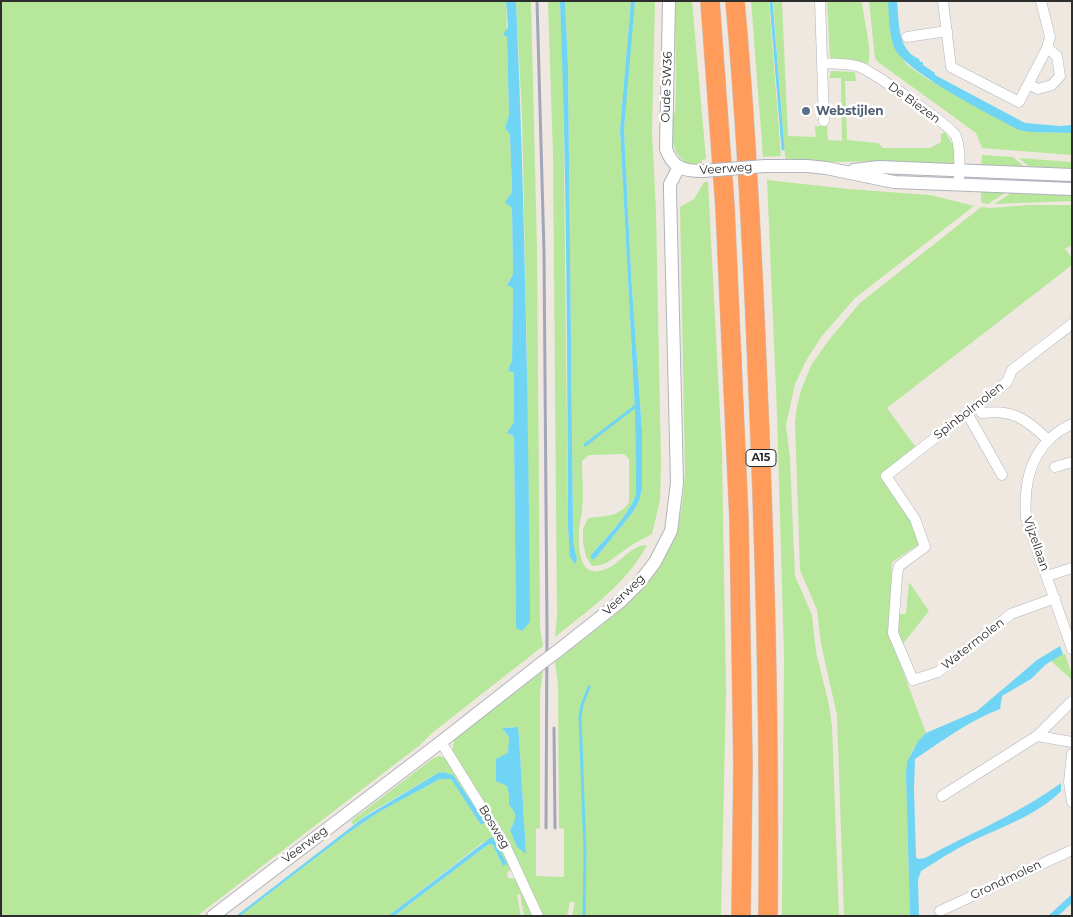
<!DOCTYPE html>
<style>
body{margin:0}
#map{position:relative;width:1073px;height:917px;overflow:hidden;background:#efe8e0;font-family:Montserrat,sans-serif}
canvas{display:block}
.frame{position:absolute;inset:0;border:2px solid #2d2d2d;pointer-events:none}
</style>
<div id="map">
<canvas width="1073" height="917"></canvas>
<div class="frame"></div>
</div>
<script>
const g = document.querySelector('canvas').getContext('2d');
g.lineJoin = 'round';
function fill(path, color) { g.fillStyle = color; g.fill(path, 'evenodd'); }
function trace(path, color, width, dash) { g.strokeStyle = color; g.lineWidth = width; g.lineCap = dash ? 'butt' : 'round'; g.setLineDash(dash || []); g.stroke(path); }
function label(font, color, halo, rows, align = 'center') {
  g.font = font + ' Montserrat,sans-serif'; g.lineWidth = 5; g.setLineDash([]); g.textBaseline = 'middle'; g.strokeStyle = halo; g.fillStyle = color; for (const [text, x, y, turn = 0] of rows) {
    g.save(); g.translate(x, y); g.rotate((+turn || 0) * Math.PI / 180); g.textAlign = isNaN(turn) ? turn : align; if (halo) g.strokeText(text, 0, 0); g.fillText(text, 0, 0); g.restore();
  }
}
const green = new Path2D(`
 M1,1H506L509,115L505,127L510,133L512,192L506,202L512,208L513,274L507,284L513,288L512,362L510,364L508,371H514V423L510,435H514L516,627L527,360L522,116L516,1H531L537,248L540,628L543,646L432,733L420,745L197,916H1Z
 M548,1H560L563,66L568,528L570,552L572,561L577,559L574,547L573,528L568,66L565,1H631L620,129L635,412L636,493C632,512 604,539 591,555L594,560L633,512L639,501L642,489V431L631,273L624,129L627,80L635,1H655L652,132L656,211L661,464L660,500L652,534L633,544L608,562L601,565L592,566L586,557L583,542V529L588,518C605,516 620,517 629,502V459L624,454L589,455L582,461C582,477 584,494 582,510C582,517 579,523 579,529C578,553 580,584 612,566C622,560 634,544 647,545C626,585 589,609 555,637L557,616L553,156Z
 M675,1H692L706,159L702,160V166L689,164L684,162L676,152L672,139V117L675,111L676,87Z
 M751,1H769L781,156L763,157Z
 M773,1H782L788,136L816,137L815,126H827L828,140L842,141L841,78H829L831,71L855,72L856,81H845L847,140L878,143L883,148H930L941,142V134L945,132L954,147V165L882,161L788,163L785,156Z
 M827,1H862C863,19 873,50 868,64L846,60L830,59Z
 M869,1H888L895,48L907,65L929,80L1030,132L1072,133V155L982,148L976,133L878,62L875,58Z
 M982,155L1013,157L1028,170L981,167Z
 M1019,158L1072,162V170H1033Z
 M767,180L848,189L930,195L974,206L855,298L821,337L806,361L795,384L786,425L790,459L795,576L812,615L816,652L829,705L832,727L839,916H782L784,656L777,413Z
 M704,182H708L722,453L726,693L721,916H572L575,902H570L567,916H540L452,751L455,737L543,671L540,692V828L536,829V876L564,877V829L559,828L558,684L555,662L616,614L644,587L670,546L678,527L682,506L685,474L680,207L694,199ZM518,727L519,737L526,854L510,830C516,819 518,814 509,805V795L507,786L509,737L502,728Z
 M981,189L1010,190L988,204L983,203L981,201Z
 M1016,190L1072,191V201L994,204Z
 M1028,205H1072V245L1065,249L1072,258V265L887,408L917,449L882,475L914,524L921,543L892,562L889,634L926,733C914,745 907,757 906,775L910,916H844L837,715L821,644L817,610L800,570L795,422L797,406L802,387L812,364L828,341L860,303L981,207L991,208Z
 M909,582L929,611L902,645L897,630L898,614H906Z
 M1065,654L1072,675V683L1071,679L1051,661L1060,655Z
 M439,756L445,758L496,835L512,868L507,873L508,878L518,879L535,916H524L520,894L517,895L521,916H394L489,844L493,845L503,866L506,864L493,838L482,843L388,916H240L348,833L379,812L440,779H451L481,825L483,818L453,776L443,772L438,773L371,812L353,825L351,821L432,759Z`);
const water = new Path2D(`
 M506,1H516C525,202 528,404 530,605V622L522,631L516,628L514,436L507,433L514,422V372L508,371L510,364L512,362L513,288L507,285L513,274L512,208L505,202L512,192L510,134L505,128L509,115L507,37L503,35L508,27Z
 M560,1H565L568,66L573,528L574,547L577,559L575,564L570,557L568,528C567,352 567,177 560,1Z
 M631,1H635L624,129L631,273L642,431V489L639,501L633,512L594,560L591,558V555C604,540 632,512 636,493L635,412L620,129Z
 M888,1H897C899,21 897,50 919,59L920,62H923V65L935,73V75L1025,123L1060,126L1072,125V133L1030,132L1019,130C993,116 903,71 894,47C889,33 889,16 888,1Z
 M1060,646L1063,654L1045,665L1031,679L1002,696L1000,709C969,721 942,741 915,759L914,789L916,857L918,859L925,858C970,833 1019,814 1061,783V791C1038,814 1009,824 981,837C960,846 940,859 921,871L918,880L919,916H910L906,775L907,762L918,741L926,733L977,711L1037,660Z
 M518,727L519,737L526,854L517,847L510,830C516,819 518,814 509,805V795L507,786L496,781V759L508,753L509,737L502,728Z
 M443,772L453,775L485,822L481,825L451,779H440L379,812L348,833L240,916H236L363,818L438,773Z
 M490,838H493L507,864L503,866L493,845L489,844L394,916H388Z
 M1072,894V903L1058,916H1048Z`);
const stream = new Path2D(`
 M771,1L783,149
 M585,445L637,405
 M584,916L585,852L580,716L582,705L589,687`);
const minor = new Path2D(`
 M820,1L824,121
 M943,1L951,67L1019,102L1047,48L1050,37L1041,1
 M907,37L947,31
 M822,63C834,64 848,63 860,67C873,72 951,126 956,136C961,149 959,164 959,177
 M1029,84L1038,89L1052,85L1060,76L1057,56L1047,48
 M977,406L982,413C1012,409 1027,419 1048,440
 M967,413L1002,475
 M1072,424C1033,442 1023,478 1026,518L1072,649
 M1055,467L1072,462
 M1047,576L1072,568
 M1055,598L1011,614L938,672L913,680L893,633L897,575L899,566L925,547L915,519L886,476L1007,382L1012,370L1072,324
 M1037,736L1072,701
 M441,742L505,845L538,916
 M1072,754L1069,782L1072,802
 M942,796L1037,736L1072,742
 M940,911L1072,850`);
const tertiary = new Path2D(`
 M669,1L666,149C673,168 683,171 703,171
 M765,166H807L826,168L894,182L1072,189
 M854,170L879,167L1072,175
 M555,653L621,601L639,583L655,562L671,531L677,483L670,191V184L679,167
 M213,916L441,742L543,662`);
const motorway = new Path2D(`
 M710,1L725,207L739,520L743,766L741,916
 M735,1C746,122 752,243 757,364C765,548 770,732 768,916`);
const rail = new Path2D(`
 M537,1L544,252L547,630L546,828
 M554,728L555,828`);
const tertiaryBridge = new Path2D(`
 M703,171L765,166
 M543,662L555,653`);
const markers = [
 [806,111,5,"#5c6f8a"]
];
const shields = [
 [761,458,30]
];
const shieldNames = [
 ["A15",761,458]
];
const streetNames = [
 ["Oude SW36",667,87,-88],
 ["De Biezen",914,103,36],
 ["Veerweg",726,169,-4],
 ["Spinbolmolen",969,411,-38],
 ["Vijzellaan",1036,544,71],
 ["Veerweg",624,595,-44],
 ["Watermolen",973,644,-38],
 ["Bosweg",494,827,59],
 ["Veerweg",305,845,-37],
 ["Grondmolen",1006,880,-25]
];
const serviceNames = [
 ["Webstijlen",816,111]
];
fill(green, '#b7e79b');
fill(water, '#70d5f4');
trace(stream, '#70d5f4', 3);
trace(minor, '#b0b3bd', 11);
trace(tertiary, '#b0b3bd', 14);
trace(motorway, '#c8c8c8', 20);
trace(minor, '#fff', 10);
trace(tertiary, '#fff', 12);
trace(motorway, '#ff9c5b', 19);
trace(rail, '#a2a6b8', 3);
trace(tertiaryBridge, '#b0b3bd', 14, []);
trace(tertiaryBridge, '#fff', 12);
for (const [x, y, r, color] of markers) { const dot = new Path2D(); dot.arc(x, y, r, 0, 2 * Math.PI); g.fillStyle = color; g.fill(dot); trace(dot, '#fff', 2); }
for (const [x, y, w] of shields) { const box = new Path2D(); box.roundRect(x - w / 2, y - 8.5, w, 17, 4); g.fillStyle = '#fff'; g.fill(box); trace(box, '#2d2d2d', 1); }
label('bold 11px', '#2d2d2d', null, shieldNames);
label('12px', '#2d2d2d', '#fff', streetNames);
label('bold 12px', '#4e5e75', '#fff', serviceNames, 'left');
</script>
